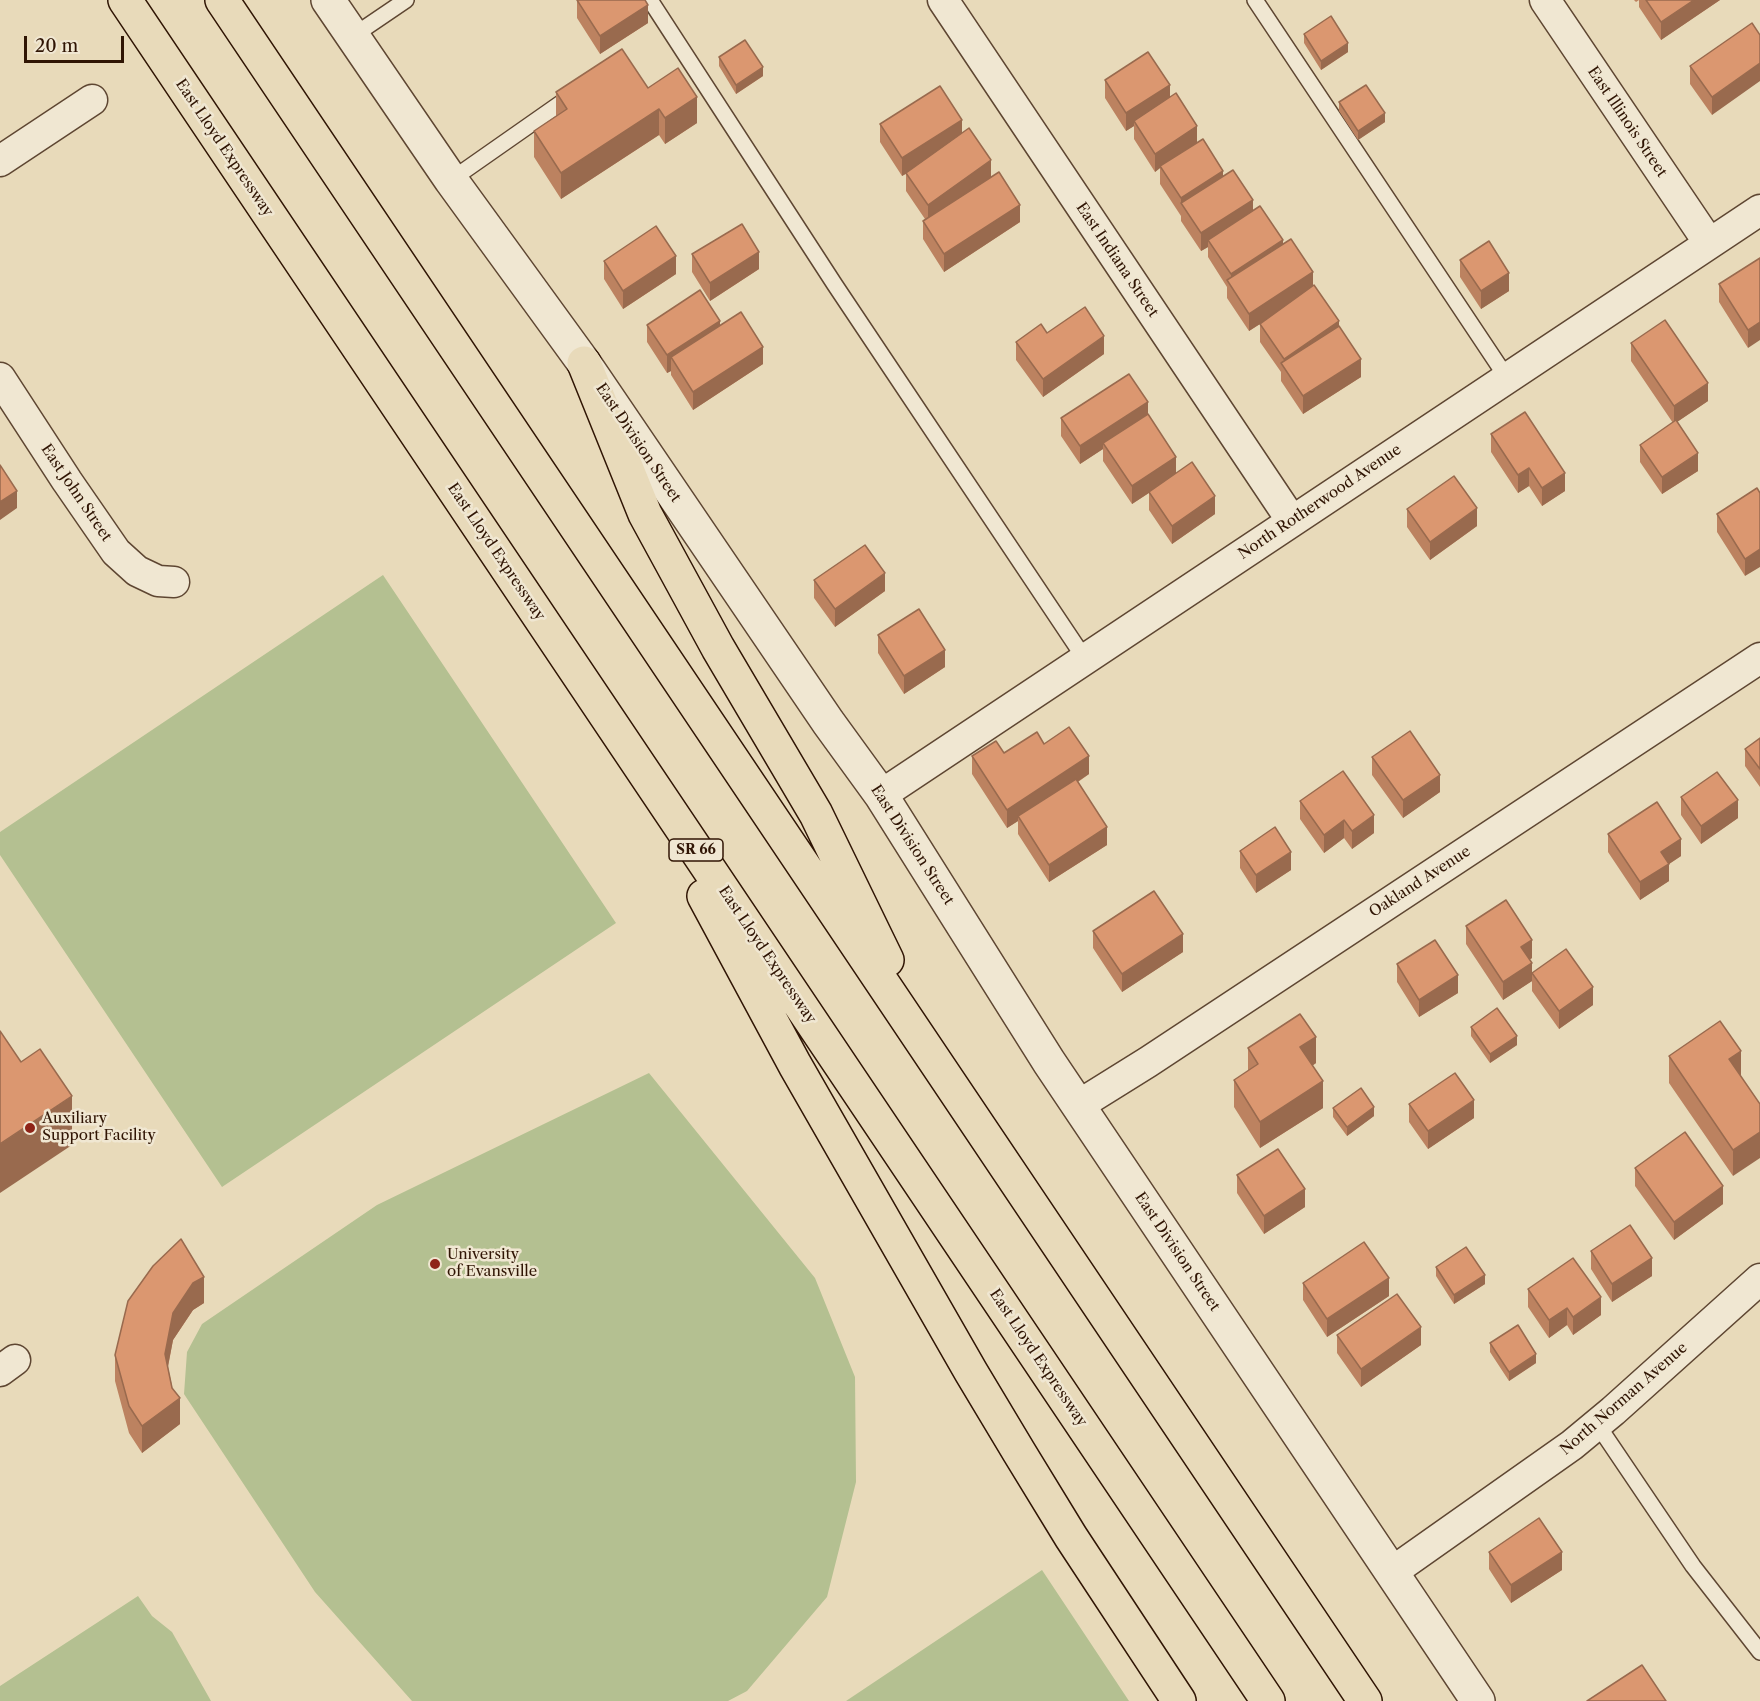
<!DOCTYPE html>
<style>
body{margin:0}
#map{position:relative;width:1760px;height:1701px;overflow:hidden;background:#e8daba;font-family:"Libre Caslon Text",serif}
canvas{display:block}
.scale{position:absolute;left:24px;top:36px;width:100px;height:27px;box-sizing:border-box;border:3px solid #301504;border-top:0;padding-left:8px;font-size:18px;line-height:21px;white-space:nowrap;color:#301504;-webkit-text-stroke:4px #f0e7d2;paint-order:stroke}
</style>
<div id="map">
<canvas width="1760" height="1701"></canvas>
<div class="scale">20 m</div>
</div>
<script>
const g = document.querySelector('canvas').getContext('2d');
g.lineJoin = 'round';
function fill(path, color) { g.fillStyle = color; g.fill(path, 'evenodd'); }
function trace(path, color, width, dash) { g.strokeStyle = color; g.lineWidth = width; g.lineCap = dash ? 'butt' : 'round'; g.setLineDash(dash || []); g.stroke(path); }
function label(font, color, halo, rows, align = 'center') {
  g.font = font + ' "Libre Caslon Text",serif'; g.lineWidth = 5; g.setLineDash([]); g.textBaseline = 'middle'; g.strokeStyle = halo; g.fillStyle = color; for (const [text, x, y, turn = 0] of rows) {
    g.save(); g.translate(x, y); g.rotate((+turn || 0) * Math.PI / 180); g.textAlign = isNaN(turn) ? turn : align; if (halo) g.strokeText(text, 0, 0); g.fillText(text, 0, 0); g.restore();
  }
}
const green = new Path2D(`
 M383,575L616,923L222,1187L0,855V832Z
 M649,1073L815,1278L855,1377L856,1482L827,1597L747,1691L728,1701H412L315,1592L184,1394L187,1352L202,1324L377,1205Z
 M1042,1570L1129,1701H846Z
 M138,1596L152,1616L172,1632L211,1701H0V1686Z`);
const service = new Path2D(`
 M650,0L835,285L1085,659
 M1255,0L1507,378
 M353,36L406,0
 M451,180L571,96
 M1597,1424L1693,1566L1760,1652`);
const minor = new Path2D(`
 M943,0L1292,521
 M1545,0L1709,243
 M0,161L92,100
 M0,378L67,481L116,552L137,571L158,581L174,582
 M881,795L1760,210
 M1079,1105L1148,1062L1760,658
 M0,1371L15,1360
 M1392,1572L1572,1445L1613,1411L1760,1279`);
const tertiary = new Path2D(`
 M328,0L451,180L584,363L828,722L881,795L1049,1062L1478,1701`);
const motorway = new Path2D(`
 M125,0L1268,1701
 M222,0L1365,1701
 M584,363L645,514L718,648L816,814L887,960
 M704,896L795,1065L971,1372L1019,1452L1071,1537L1179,1701`);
const wall = new Path2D(`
 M577,0L648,23L600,54L577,18Z
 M1634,0H1720L1661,40L1639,7V0L1636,2Z
 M1752,23L1712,115L1690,84V66Z
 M1304,34L1348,52L1321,70L1304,43Z
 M719,57L763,76L736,94L719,66Z
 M1105,80L1170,98L1197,143L1223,176L1283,244L1313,286L1339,326L1361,377L1303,414L1281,381V372L1260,342V324L1249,331L1227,298V287L1208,257V247L1201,251L1181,221V216L1160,184V168L1155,172L1134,139V126L1126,131L1105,98Z
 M648,88L697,123L665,144L659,135L561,199L534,157V131L556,117V92Z
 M1339,102L1385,122L1358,140L1339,111Z
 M880,124L962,133L991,176L1020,222L944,272L923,239V221L925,219L906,191V174L902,176L880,142Z
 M692,254L759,269L710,301L692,272Z
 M1760,258L1748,348L1719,302V284Z
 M1460,260L1509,291L1481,309L1460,277Z
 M604,261L676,274L623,309L604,279Z
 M647,325L720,326L763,364L693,410L671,375V371L667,373L647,342Z
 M1047,333L1104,354L1043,397L1016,360V342Z
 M1631,343L1708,401L1677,422L1698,471L1662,494L1640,462V445L1673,423L1631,361Z
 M1148,414L1176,473L1215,514L1172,544L1149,510V493L1132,504L1103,461V449L1080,464L1061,436V418Z
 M1491,434L1565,491L1542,506L1529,486L1518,493L1491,452Z
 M1757,488L1745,576L1717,532V514Z
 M1407,509L1477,526L1430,560L1407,527Z
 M814,580L885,591L835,627L814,598Z
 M878,635L945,667L904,694L878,653Z
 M1760,738V787L1745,766V749Z
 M1044,744L1089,774L1078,782L1107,845L1049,882L1018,834V821L1007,828L972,774V756L1004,753Z
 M1372,757L1440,792L1403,818L1372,775Z
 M1681,797L1738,818L1701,844L1681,815Z
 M1300,801L1374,833L1352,849L1344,838L1324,853L1300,819Z
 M1608,834L1681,856L1669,864V881L1640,900L1608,852Z
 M1240,851L1291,870L1256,893L1240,868Z
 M1466,926L1532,958L1529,960L1532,981L1503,1000L1466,944Z
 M1093,931L1183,952L1122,992L1093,948Z
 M1397,964L1458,993L1419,1017L1397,982Z
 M1532,973L1593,1005L1559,1029L1532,991Z
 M1471,1027L1517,1045L1490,1063L1471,1036Z
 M1248,1048L1316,1063L1312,1066L1323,1108L1260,1148L1234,1107V1080L1248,1071Z
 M1741,1051L1733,1176L1669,1083V1056Z
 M1409,1104L1474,1118L1428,1149L1409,1122Z
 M1333,1108L1374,1116L1347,1136L1333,1117Z
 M1635,1168L1723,1204L1674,1240L1635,1186Z
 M1237,1175L1305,1207L1264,1234L1237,1193Z
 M1591,1251L1652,1276L1612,1302L1591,1269Z
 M1436,1267L1485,1284L1454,1304L1436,1276Z
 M1303,1283L1389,1296L1327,1337L1303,1300Z
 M1528,1289L1601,1315L1573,1335L1567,1325L1549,1338L1528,1307Z
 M128,1301L204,1303L193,1310L173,1340L168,1367L180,1424L142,1453L129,1433L115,1381V1355Z
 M1337,1335L1421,1345L1361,1387L1337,1353Z
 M1490,1343L1536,1363L1509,1381L1490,1352Z
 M1489,1552L1562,1570L1511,1603L1489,1569Z`);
const shadedWall = new Path2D(`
 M1694,0H1720L1661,40V22Z
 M648,5V23L600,54V36Z
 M1348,43V52L1321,70V61Z
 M1760,63V81L1712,115V97Z
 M763,67V76L736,94V85Z
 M1170,85V103L1134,121V126L1126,131V113Z
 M697,97V123L665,144V118Z
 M659,109V135L561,199V173Z
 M1385,113V122L1358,140V131Z
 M962,120V138L902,176V158Z
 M1197,126V144L1160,166V168L1155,172V154Z
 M991,160V178L928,223V205Z
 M1223,171V189L1181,203V216V198Z
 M1253,200V218L1208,240V247L1201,251V233Z
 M1020,205V222L944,272V254Z
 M1283,240V258L1231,285V274Z
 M759,252V269L710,301V283Z
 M676,256V274L623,309V291Z
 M1313,272V290L1249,331V314Z
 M1509,273V291L1481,309V291Z
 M720,321V339L671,357V371L667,373V355Z
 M1339,321V339L1284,368V359Z
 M1760,322V340L1748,348V330Z
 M1104,336V354L1043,397V379Z
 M763,347V364L693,410V392Z
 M1361,359V377L1303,414V396Z
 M1708,383V401L1674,424V406Z
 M1148,402V420L1103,443V449L1080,464V446Z
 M1698,453V471L1662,494V477Z
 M1176,457V475L1132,504V486Z
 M1529,468V486L1518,493V475Z
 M1565,473V491L1542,506V488Z
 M17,491V508L0,520V502Z
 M1215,496V514L1172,544V526Z
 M1477,508V526L1430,560V542Z
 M1760,549V567L1745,576V559Z
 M885,573V591L835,627V609Z
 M945,650V667L904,694V676Z
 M1089,756V774L1020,820L1018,816V821L1007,828V810Z
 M1440,775V792L1403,818V800Z
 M1738,800V818L1701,844V826Z
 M1374,815V833L1352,849V831Z
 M1344,820V838L1324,853V835Z
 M1107,827V845L1049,882V865Z
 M1681,839V856L1669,864V881L1640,900V882L1661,852Z
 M1291,852V870L1256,893V875Z
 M1183,934V952L1122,992V974Z
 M1532,940V958L1521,965V947Z
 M1532,963V981L1503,1000V982Z
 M1458,975V993L1419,1017V1000Z
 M1593,987V1005L1559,1029V1011Z
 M1517,1036V1045L1490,1063V1054Z
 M1316,1037V1063L1300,1074V1047Z
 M1741,1051V1078L1729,1059Z
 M1323,1081V1108L1260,1148V1122Z
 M72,1096V1145L0,1193V1144Z
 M1474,1100V1118L1428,1149V1131Z
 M1374,1107V1116L1347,1136V1127Z
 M1760,1132V1158L1733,1176V1150Z
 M1723,1186V1204L1674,1240V1222Z
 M1305,1189V1207L1264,1234V1216Z
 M1652,1258V1276L1612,1302V1284Z
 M1485,1275V1284L1454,1304V1295Z
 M204,1277V1303L193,1310L173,1340L165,1381V1354L173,1313L193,1283Z
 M1389,1278V1296L1327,1337V1319Z
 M1601,1297V1315L1573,1335V1317Z
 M1567,1308V1325L1549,1338V1320Z
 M1421,1327V1345L1361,1387V1369Z
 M1536,1354V1363L1509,1381V1372Z
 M180,1398V1424L142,1453V1426Z
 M1562,1552V1570L1511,1603V1585Z`);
const building = new Path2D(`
 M577,0H645L648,5L600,36Z
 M1646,0H1694L1661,22Z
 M1331,16L1348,43L1321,61L1304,34Z
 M1752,23L1760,35V63L1712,97L1690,66Z
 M745,40L763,67L736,85L719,57Z
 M622,49L648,88L678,68L697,97L665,118L659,109L561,173L534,131L567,109L556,92Z
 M1148,52L1170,85L1126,113L1105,80Z
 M1366,85L1385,113L1358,131L1339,102Z
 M940,86L962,120L902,158L880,124Z
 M1176,93L1197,126L1155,154L1134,121Z
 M969,128L991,160L928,205L906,173Z
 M1203,139L1223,171L1181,198L1160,166Z
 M1233,170L1253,200L1201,233L1181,203Z
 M999,172L1020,205L944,254L923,221Z
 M1260,206L1283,240L1231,274L1208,240Z
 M742,224L759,252L710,283L692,254Z
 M656,226L676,256L623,291L604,261Z
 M1291,239L1313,272L1249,314L1227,280Z
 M1489,241L1509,273L1481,291L1460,260Z
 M1760,258V322L1748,330L1719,284Z
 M1314,285L1339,321L1284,359L1260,324Z
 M700,290L720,321L667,355L647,325Z
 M1085,307L1104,336L1043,379L1016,342L1041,324L1047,333Z
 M741,312L763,347L693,392L671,357Z
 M1665,320L1708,383L1674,406L1631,343Z
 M1339,326L1361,359L1303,396L1281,363Z
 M1129,374L1148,402L1080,446L1061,418Z
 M1525,412L1565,473L1542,488L1529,468L1518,475L1491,434Z
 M1148,414L1176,457L1132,486L1103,443Z
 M1676,420L1698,453L1662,477L1640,445Z
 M1192,462L1215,496L1172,526L1149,492Z
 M0,465L17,491L0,502Z
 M1454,476L1477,508L1430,542L1407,509Z
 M1757,488L1760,493V549L1745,559L1717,514Z
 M865,545L885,573L835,609L814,580Z
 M919,609L945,650L904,676L878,635Z
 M1069,727L1089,756L1007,810L972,756L996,741L1004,753L1037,732L1044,744Z
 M1410,731L1440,775L1403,800L1372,757Z
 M1760,738V769L1745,749Z
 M1343,771L1374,815L1352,831L1344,820L1324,835L1300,801Z
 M1717,772L1738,800L1701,826L1681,797Z
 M1076,779L1107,827L1049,865L1018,816Z
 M1657,802L1681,839L1661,852L1669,864L1640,882L1608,834Z
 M1275,827L1291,852L1256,875L1240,851Z
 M1154,891L1183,934L1122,974L1093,931Z
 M1506,900L1532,940L1521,947L1532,963L1503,982L1466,926Z
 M1435,940L1458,975L1419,1000L1397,964Z
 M1566,949L1593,987L1559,1011L1532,973Z
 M1497,1008L1517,1036L1490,1054L1471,1027Z
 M1300,1014L1316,1037L1300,1047L1323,1081L1260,1122L1234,1080L1258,1064L1248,1048Z
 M1720,1021L1741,1051L1729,1059L1760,1104V1132L1733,1150L1669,1056Z
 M0,1031L21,1062L40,1049L72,1096L0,1144Z
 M1455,1073L1474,1100L1428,1131L1409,1104Z
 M1361,1088L1374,1107L1347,1127L1333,1108Z
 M1685,1132L1723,1186L1674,1222L1635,1168Z
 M1278,1149L1305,1189L1264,1216L1237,1175Z
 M1630,1225L1652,1258L1612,1284L1591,1251Z
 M181,1239L204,1277L193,1283L173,1313L165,1354L172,1388L180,1398L142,1426L129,1406L115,1355L128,1301L153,1266Z
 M1364,1242L1389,1278L1327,1319L1303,1283Z
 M1466,1247L1485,1275L1454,1295L1436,1267Z
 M1573,1258L1601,1297L1573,1317L1567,1308L1549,1320L1528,1289Z
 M1397,1294L1421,1327L1361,1369L1337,1335Z
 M1518,1325L1536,1354L1509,1372L1490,1343Z
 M1539,1518L1562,1552L1511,1585L1489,1552Z
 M1642,1665L1666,1701H1587Z`);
const markers = [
 [30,1128,6,"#8f2418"],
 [435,1264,6,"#8f2418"]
];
const shields = [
 [696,850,54]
];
const shieldNames = [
 ["SR 66",696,850]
];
const streetNames = [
 ["East Illinois Street",1627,122,56],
 ["East Lloyd Expressway",224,148,56],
 ["East Indiana Street",1117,260,56],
 ["East Division Street",638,443,56],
 ["East John Street",76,493,56],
 ["North Rotherwood Avenue",1320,502,-34],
 ["East Lloyd Expressway",496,552,56],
 ["East Division Street",912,845,57],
 ["Oakland Avenue",1420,882,-33],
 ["East Lloyd Expressway",767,955,56],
 ["East Division Street",1177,1252,56],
 ["East Lloyd Expressway",1038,1358,56],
 ["North Norman Avenue",1624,1399,-41]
];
const poiNames = [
 ["Auxiliary",42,1119],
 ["Support Facility",42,1136],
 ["University",447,1255],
 ["of Evansville",447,1272]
];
fill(green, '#b4c091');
trace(service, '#5e4632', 18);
trace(minor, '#5e4632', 33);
trace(tertiary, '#5e4632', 36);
trace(motorway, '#301504', 36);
trace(service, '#f0e7d2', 15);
trace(minor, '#f0e7d2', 30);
trace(tertiary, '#f0e7d2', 33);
trace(motorway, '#e8daba', 33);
fill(wall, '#bc8260');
fill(shadedWall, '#996a4e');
fill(building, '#db9770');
trace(building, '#996a4e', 1.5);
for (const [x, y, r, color] of markers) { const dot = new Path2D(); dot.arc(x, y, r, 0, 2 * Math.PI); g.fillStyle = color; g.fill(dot); trace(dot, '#f0e7d2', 2); }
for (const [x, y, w] of shields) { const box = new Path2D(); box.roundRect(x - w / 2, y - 11, w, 22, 4.5); g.fillStyle = '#f0e7d2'; g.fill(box); trace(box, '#301504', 1.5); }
label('bold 14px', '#301504', null, shieldNames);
label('15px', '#301504', '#f0e7d2', streetNames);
label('15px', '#301504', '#f0e7d2', poiNames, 'left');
</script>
